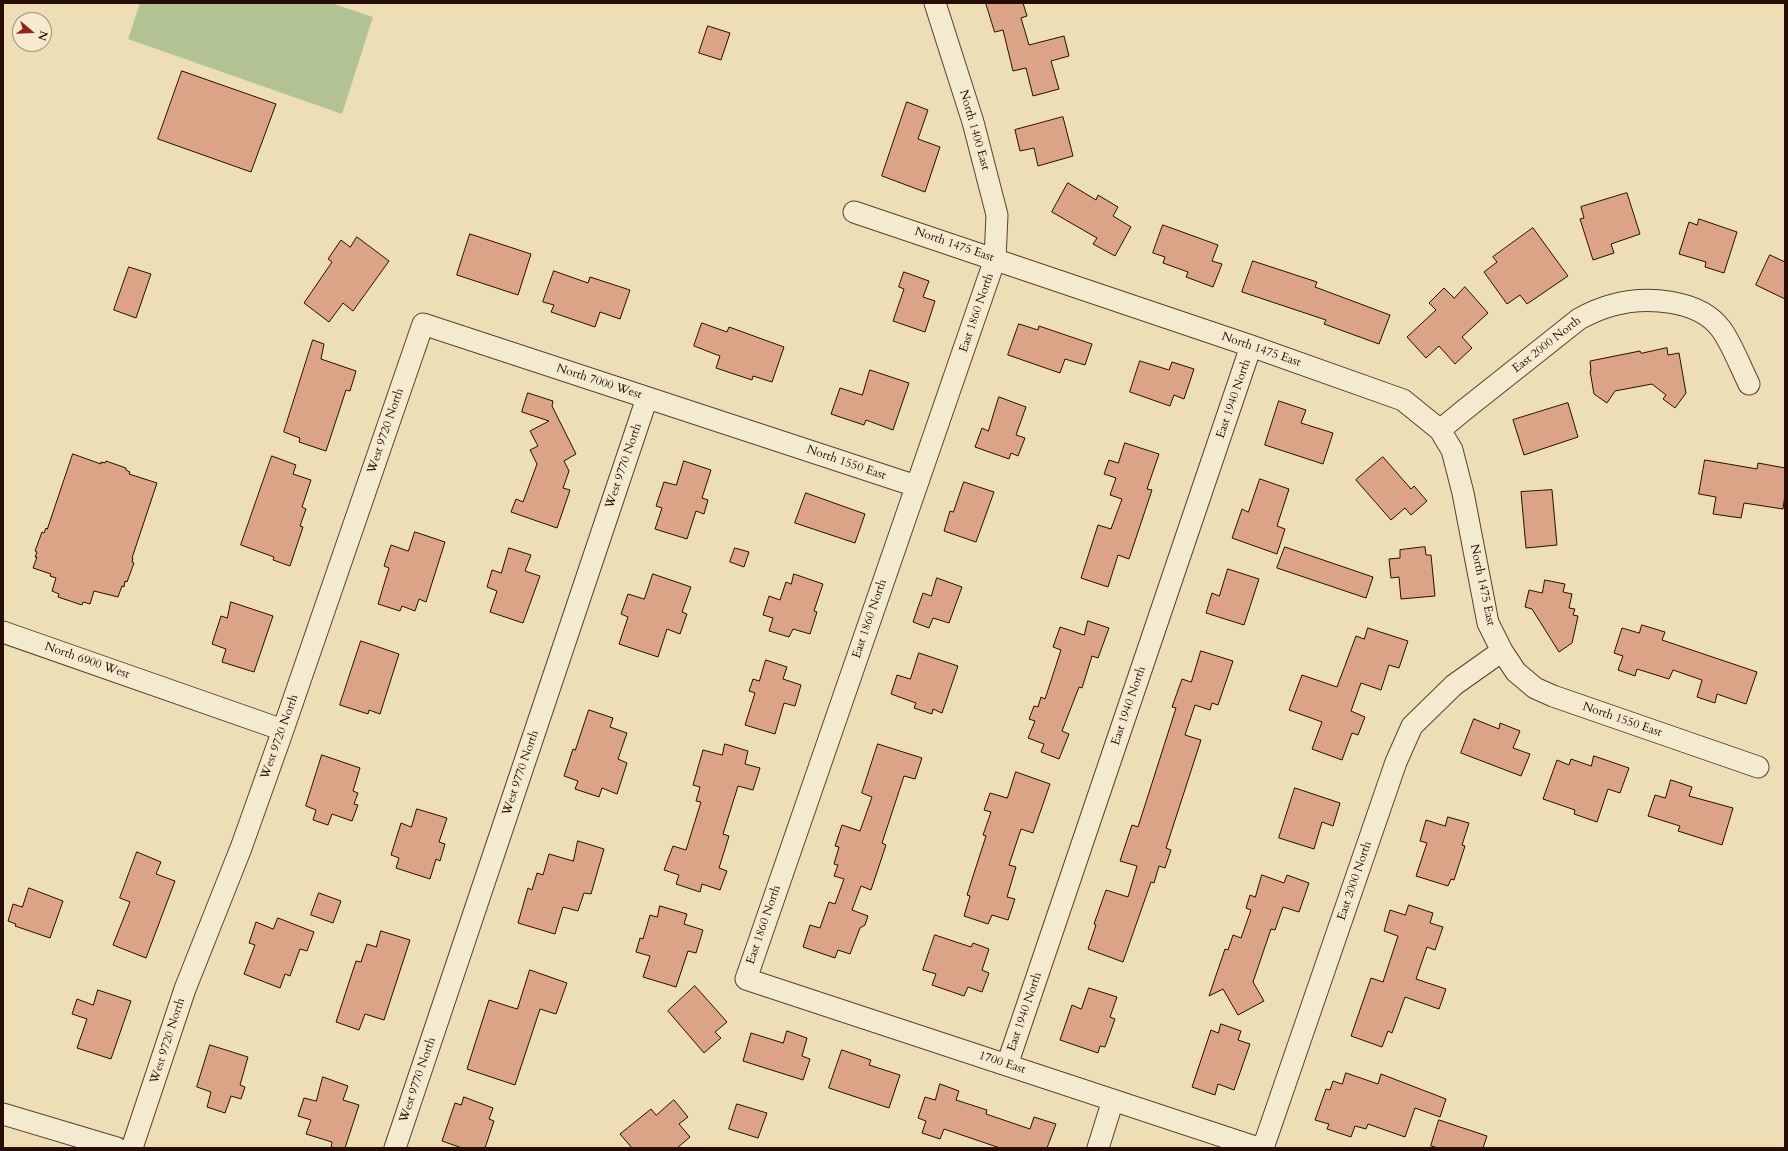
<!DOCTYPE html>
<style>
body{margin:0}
#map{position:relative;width:1788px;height:1151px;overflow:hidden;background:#eddeb6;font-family:Cardo,serif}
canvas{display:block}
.frame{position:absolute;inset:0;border:4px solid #280d02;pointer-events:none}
.north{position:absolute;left:12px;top:12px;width:40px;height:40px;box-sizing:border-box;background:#f3ead0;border:1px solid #a2927e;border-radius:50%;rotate:109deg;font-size:11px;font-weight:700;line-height:16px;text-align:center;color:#280d02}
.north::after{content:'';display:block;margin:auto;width:14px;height:18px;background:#8f2418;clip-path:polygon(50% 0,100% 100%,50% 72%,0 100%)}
</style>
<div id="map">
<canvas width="1788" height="1151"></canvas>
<div class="frame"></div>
<div class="north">N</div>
</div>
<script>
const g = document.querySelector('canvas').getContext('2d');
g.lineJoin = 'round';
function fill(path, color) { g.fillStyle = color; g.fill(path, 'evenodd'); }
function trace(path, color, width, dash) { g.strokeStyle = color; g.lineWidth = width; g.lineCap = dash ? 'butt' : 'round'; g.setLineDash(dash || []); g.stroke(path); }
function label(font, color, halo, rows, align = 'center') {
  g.font = font + ' Cardo,serif'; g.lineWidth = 3; g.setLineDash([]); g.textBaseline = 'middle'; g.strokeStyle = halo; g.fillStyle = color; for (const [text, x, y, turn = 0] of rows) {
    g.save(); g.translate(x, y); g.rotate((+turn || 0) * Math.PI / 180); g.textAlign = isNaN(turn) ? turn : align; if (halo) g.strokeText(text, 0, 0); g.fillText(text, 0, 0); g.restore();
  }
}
const green = new Path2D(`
 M140,3H331L373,17L342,114L128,39Z`);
const building = new Path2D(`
 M986,3H1023L1027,16L1021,18L1029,45L1064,36L1069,56L1051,61L1059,89L1033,96L1026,68L1013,71L1003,30L995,32Z
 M708,26L730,33L721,60L699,53Z
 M182,71L276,104L251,172L158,139Z
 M907,102L928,110L918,139L940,147L925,192L882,176Z
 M1063,117L1073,156L1038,166L1034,148L1020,151L1015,130Z
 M1068,183L1096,200L1098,195L1118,207L1113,216L1131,227L1115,256L1093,244L1097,238L1052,212Z
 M1627,193L1640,234L1611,244L1614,253L1593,260L1580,219L1584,218L1581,207Z
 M1699,219L1737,232L1724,273L1705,267L1706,262L1679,254L1689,222L1697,225Z
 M1163,225L1218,245L1212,261L1222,264L1213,287L1186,277L1188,272L1163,263L1165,257L1153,253Z
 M1533,228L1568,276L1527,304L1520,295L1507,304L1484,272L1497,262L1493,257Z
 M470,234L531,254L518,295L457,275Z
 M357,237L389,261L353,311L343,303L329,322L304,303L332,262L328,259L341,240L350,247Z
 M1770,255L1785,262V299L1756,285Z
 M1253,261L1317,282L1315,287L1390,315L1379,344L1324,324L1326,320L1242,292Z
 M129,267L151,274L136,318L114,310Z
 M554,271L588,283L590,277L630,290L620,319L600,312L595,327L551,312L554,305L543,302Z
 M904,272L929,281L923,297L935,301L925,332L893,321L904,289L899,287Z
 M1465,287L1488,313L1462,337L1472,348L1455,364L1439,346L1426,358L1407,337L1436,310L1429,303L1444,288L1454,298Z
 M702,323L727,332L729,327L784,347L772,382L753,376L752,380L716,368L720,356L694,346Z
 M1019,324L1038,330L1039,326L1092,344L1085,365L1065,359L1060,373L1008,355Z
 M313,340L324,344L321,359L356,371L350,391L346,390L326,451L299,442L300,438L284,432Z
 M1667,348L1668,355L1679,353L1686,393L1675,408L1663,399L1666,395L1652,384L1615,391L1607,403L1594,394L1590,371H1591L1590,361L1640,351L1641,353Z
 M1140,361L1169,370L1172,362L1194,369L1184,399L1174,395L1170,406L1130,392Z
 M870,370L909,383L893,430L866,420L864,425L831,414L840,388L862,395Z
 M528,393L553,401L552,406L576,454L564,461L569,471L563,488L570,490L557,528L511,512L516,499L523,502L537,464L530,450L538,446L530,431L549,421L522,412Z
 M999,397L1026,407L1016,435L1025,438L1018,456L1011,453L1009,459L975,447L982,428L988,431Z
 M1279,401L1306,410L1301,423L1333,433L1323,464L1265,445Z
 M1568,403L1578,437L1524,455L1513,420Z
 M1125,443L1159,454L1147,489L1152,490L1129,559L1118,555L1108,587L1081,578L1098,525L1111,529L1122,499L1110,495L1116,478L1104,474L1109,460L1118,463Z
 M73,454L101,464V462L105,463L106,461L126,468V470L130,472L129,474L157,483L132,558H133L132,562L134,563L127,582L125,581L124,587L122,586L118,597L94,591L90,604L83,602L82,605L58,597L59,594L52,591L56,578L50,576L51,574L33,568L37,557H35L37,552L35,551L42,532L44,533L46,528L47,529Z
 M272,456L296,465L293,474L311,480L302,507L306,509L300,526L303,527L290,566L273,560L274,557L241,545Z
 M1383,457L1411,489L1414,486L1427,501L1411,515L1405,508L1391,520L1356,480Z
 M1705,460L1757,469L1758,463L1785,468V495L1783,509L1744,503L1741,518L1713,514L1716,497L1699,494Z
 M684,461L711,470L702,498L708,500L704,514L696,511L687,539L655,529L662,508L656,506L664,482L676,485Z
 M1260,479L1289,489L1277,526L1285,529L1277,554L1232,538L1242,509L1248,512Z
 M964,482L994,492L976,542L944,531L950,511L953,512Z
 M1552,490L1557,545L1526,548L1521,492Z
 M806,493L865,514L855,543L795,523Z
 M415,532L445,542L426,602L419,599L415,611L402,606L400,611L378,604L389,568L384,566L391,545L408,551Z
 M1285,547L1373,577L1366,598L1277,568Z
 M1425,547L1426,555H1431L1435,596L1401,599L1399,577L1391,578L1389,559L1400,558V550Z
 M509,548L531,555L525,571L540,576L523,623L490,612L497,591L487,587L492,570L501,573Z
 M735,548L749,552L744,567L730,562Z
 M1228,569L1259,579L1244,625L1206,613L1212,593L1219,596Z
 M653,574L691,587L682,612L687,614L680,634L667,629L658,657L619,644L628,617L621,614L628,594L644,599Z
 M794,574L823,584L814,611L817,612L810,634L793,629L789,637L769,631L773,618L763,615L769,596L780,600L786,582L791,584Z
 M937,578L962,587L949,623L933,618L929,628L913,622L923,593L931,596Z
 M1545,580L1565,584L1563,592L1572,594L1569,608L1575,609L1573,615L1578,616L1572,643L1559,652L1532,609L1525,607L1529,590L1542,593Z
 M231,602L273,616L254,672L222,662L226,649L212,644L221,616L227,618Z
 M1088,621L1109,628L1098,658L1092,656L1082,688L1079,687L1062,731L1069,734L1059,759L1041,752L1044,744L1028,738L1035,721L1029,719L1034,706L1038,707L1041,697L1045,699L1061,650L1053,647L1060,627L1084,635Z
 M1642,625L1665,632L1662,640L1757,672L1746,704L1717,694L1715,703L1697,697L1702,680L1673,670L1669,679L1637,669L1635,676L1618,670L1623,656L1614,653L1622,628L1639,633Z
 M1368,628L1408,641L1399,668L1389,665L1381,690L1361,683L1351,711L1365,717L1358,735L1352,733L1342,760L1312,749L1322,722L1289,710L1302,675L1337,687L1356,636L1364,639Z
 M361,641L399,654L380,714L369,710L368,714L340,705Z
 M1201,651L1233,661L1218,705L1212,703L1210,710L1195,705L1185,735L1201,740L1166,848L1171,850L1165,868L1159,866L1154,883L1151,882L1123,962L1088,949L1096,925L1094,924L1106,890L1128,897L1137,866L1120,861L1132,825L1138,827L1176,708L1172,707L1182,679L1191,682Z
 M919,653L958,666L942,713L933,709L932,714L914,708L916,703L891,694L897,675L910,679Z
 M766,660L787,667L783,679L801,685L795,706L784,703L775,734L745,725L755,693L749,691L753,679L759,681Z
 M589,710L613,718L610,727L627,733L618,759L627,763L617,794L602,788L599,797L575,789L578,781L564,776L573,749L575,750Z
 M1474,719L1499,729L1500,723L1520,731L1513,748L1530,754L1521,776L1461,753Z
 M725,744L748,751L745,764L760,768L753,790L738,786L723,834L729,836L719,868L727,871L720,890L702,884L700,892L676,884L679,875L664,870L673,846L686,850L701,802L696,801L700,787L693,785L703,750L722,755Z
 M878,744L922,758L915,779L904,776L882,843L886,845L871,890L861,886L852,910L868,916L865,925L860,928L850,954L838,950L835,958L803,947L810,925L820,928L829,902L835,904L844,879L834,876L838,865L834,864L839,847L835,846L842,825L860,831L872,797L862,793Z
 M322,755L360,768L353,791L358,793L354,804L358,805L352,821L332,814L328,825L313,820L316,810L306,806Z
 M1594,756L1629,768L1620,793L1608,789L1597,822L1574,814L1575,810L1543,799L1557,760L1569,765L1571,759L1591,766Z
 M1016,772L1050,784L1033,833L1021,829L1009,865L1016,867L1007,897L1015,899L1008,920L992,915L988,924L964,916L970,896L967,895L986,836L983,835L991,812L984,810L990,793L1007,798Z
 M1671,780L1692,787L1689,796L1733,808L1722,845L1678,831L1680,826L1648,816L1655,795L1665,798Z
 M1295,788L1340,803L1333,826L1322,822L1314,849L1279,838Z
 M417,809L447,818L439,842L445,844L440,861L436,859L430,879L396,868L399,858L391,855L401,823L411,827Z
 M1448,817L1469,823L1462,845L1465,846L1454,880L1451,879L1448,886L1416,876L1427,843L1420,841L1426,820L1445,826Z
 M578,841L604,849L591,894L584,893L578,911L563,907L555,934L518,923L528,888L532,890L537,873L543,875L549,854L573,861Z
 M137,852L161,862L156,874L175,881L146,958L113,945L130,902L120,898Z
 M1262,875L1284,883L1287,875L1309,883L1299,912L1283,907L1275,930L1271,929L1253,982L1264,1001L1238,1015L1223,989L1209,996L1225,949L1228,950L1233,935L1241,938L1251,910L1246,908L1250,895L1255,897Z
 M29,888L63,901L50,938L15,926L16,924L8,921L13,904L22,907Z
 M319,893L341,901L333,923L311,915Z
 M1409,905L1433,913L1430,923L1443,927L1435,950L1427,947L1416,979L1446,989L1439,1009L1405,997L1392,1033L1388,1031L1382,1047L1351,1036L1371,978L1383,982L1398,936L1384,931L1390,910L1405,915Z
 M660,906L687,914L684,924L703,930L696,953L688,951L676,987L643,977L650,956L636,952L640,938L643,939L650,915L657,917Z
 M278,918L314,932L307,951L300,949L290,976L285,974L280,988L244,974L255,945L249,943L256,922L273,929Z
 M381,931L410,940L384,1020L365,1014L359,1030L336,1022L356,961L361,962L367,944L376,947Z
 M935,935L971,947L973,943L989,949L982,970L989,973L982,992L968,987L964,996L932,985L936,974L923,970Z
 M530,970L567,983L556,1014L540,1009L515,1085L467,1069L489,1000L517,1009Z
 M695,986L727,1022L715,1032L721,1038L704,1053L668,1011Z
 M1089,988L1117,997L1110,1017L1115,1019L1105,1047L1100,1046L1098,1053L1060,1040L1072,1005L1081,1009Z
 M98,990L131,1001L111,1059L77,1048L87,1019L72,1014L77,999L93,1005Z
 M1221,1024L1241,1031L1238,1040L1250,1044L1234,1090L1218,1084L1215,1095L1192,1087L1211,1030L1218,1033Z
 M787,1031L807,1038L802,1056L810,1059L803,1080L743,1061L751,1033L783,1043Z
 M210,1045L248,1057L240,1085L245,1087L241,1099L231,1096L225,1113L207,1107L211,1092L197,1087Z
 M842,1050L871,1060L869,1065L900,1075L889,1108L829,1088Z
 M1346,1073L1378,1084L1381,1074L1446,1099L1440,1117L1415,1108L1405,1137L1368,1124L1366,1129L1355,1126L1351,1137L1327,1129L1329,1124L1315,1120L1326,1089L1330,1090L1333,1081L1342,1084Z
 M323,1077L348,1086L343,1100L359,1105L345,1148H331L332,1142L306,1134L311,1120L298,1116L304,1098L316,1101Z
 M940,1084L959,1091L956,1100L987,1110L986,1114L1030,1129L1034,1117L1056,1124L1047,1148H1000L944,1129L940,1139L922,1133L926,1121L918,1118L925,1097L935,1100Z
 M464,1097L493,1108L489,1119L494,1121L485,1148H462L442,1141L455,1103L461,1105Z
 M674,1100L688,1117L679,1124L690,1137L677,1148H632L620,1134L651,1109L656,1115Z
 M737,1104L767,1113L758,1138L729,1129Z
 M1439,1120L1487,1136L1483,1148H1438L1431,1146Z`);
const minor = new Path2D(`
 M935,3L973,122L997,215L995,259L746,979L1258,1148
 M854,212L1251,346L1403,400L1440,430L1452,450L1463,493L1488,623L1502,651L1516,672L1535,688L1553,696L1758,767
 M1440,430L1463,411L1579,319C1590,313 1601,308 1613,305C1646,296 1699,299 1721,329C1731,342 1741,368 1749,384
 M3,632L283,730
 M1007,1065L1251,346
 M3,1114L117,1148
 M132,1148L185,989L241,848L283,730L423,324L916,486
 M395,1148L647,398
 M1098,1148L1113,1100
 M1263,1148L1396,762L1412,726L1454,685L1502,651`);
const streetNames = [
 ["North 1400 East",974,130,74],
 ["North 1475 East",954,245,19],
 ["East 1860 North",977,313,-71],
 ["East 2000 North",1547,345,-38],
 ["North 1475 East",1261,350,19],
 ["North 7000 West",599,382,18],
 ["East 1940 North",1234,399,-71],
 ["West 9720 North",386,431,-71],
 ["North 1550 East",846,463,19],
 ["West 9770 North",624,466,-71],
 ["North 1475 East",1482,585,78],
 ["East 1860 North",870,619,-71],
 ["North 6900 West",87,661,19],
 ["East 1940 North",1129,706,-71],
 ["North 1550 East",1622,720,19],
 ["West 9720 North",280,737,-70],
 ["West 9770 North",521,773,-71],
 ["East 2000 North",1355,881,-71],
 ["East 1860 North",764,925,-71],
 ["East 1940 North",1025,1012,-71],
 ["West 9720 North",168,1041,-72],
 ["1700 East",1002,1063,18],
 ["West 9770 North",418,1080,-71]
];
fill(green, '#b3c292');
fill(building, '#dca487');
trace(building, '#280d02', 1);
trace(minor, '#59412f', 23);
trace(minor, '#f3ead0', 21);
label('12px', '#280d02', '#f3ead0', streetNames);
</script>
